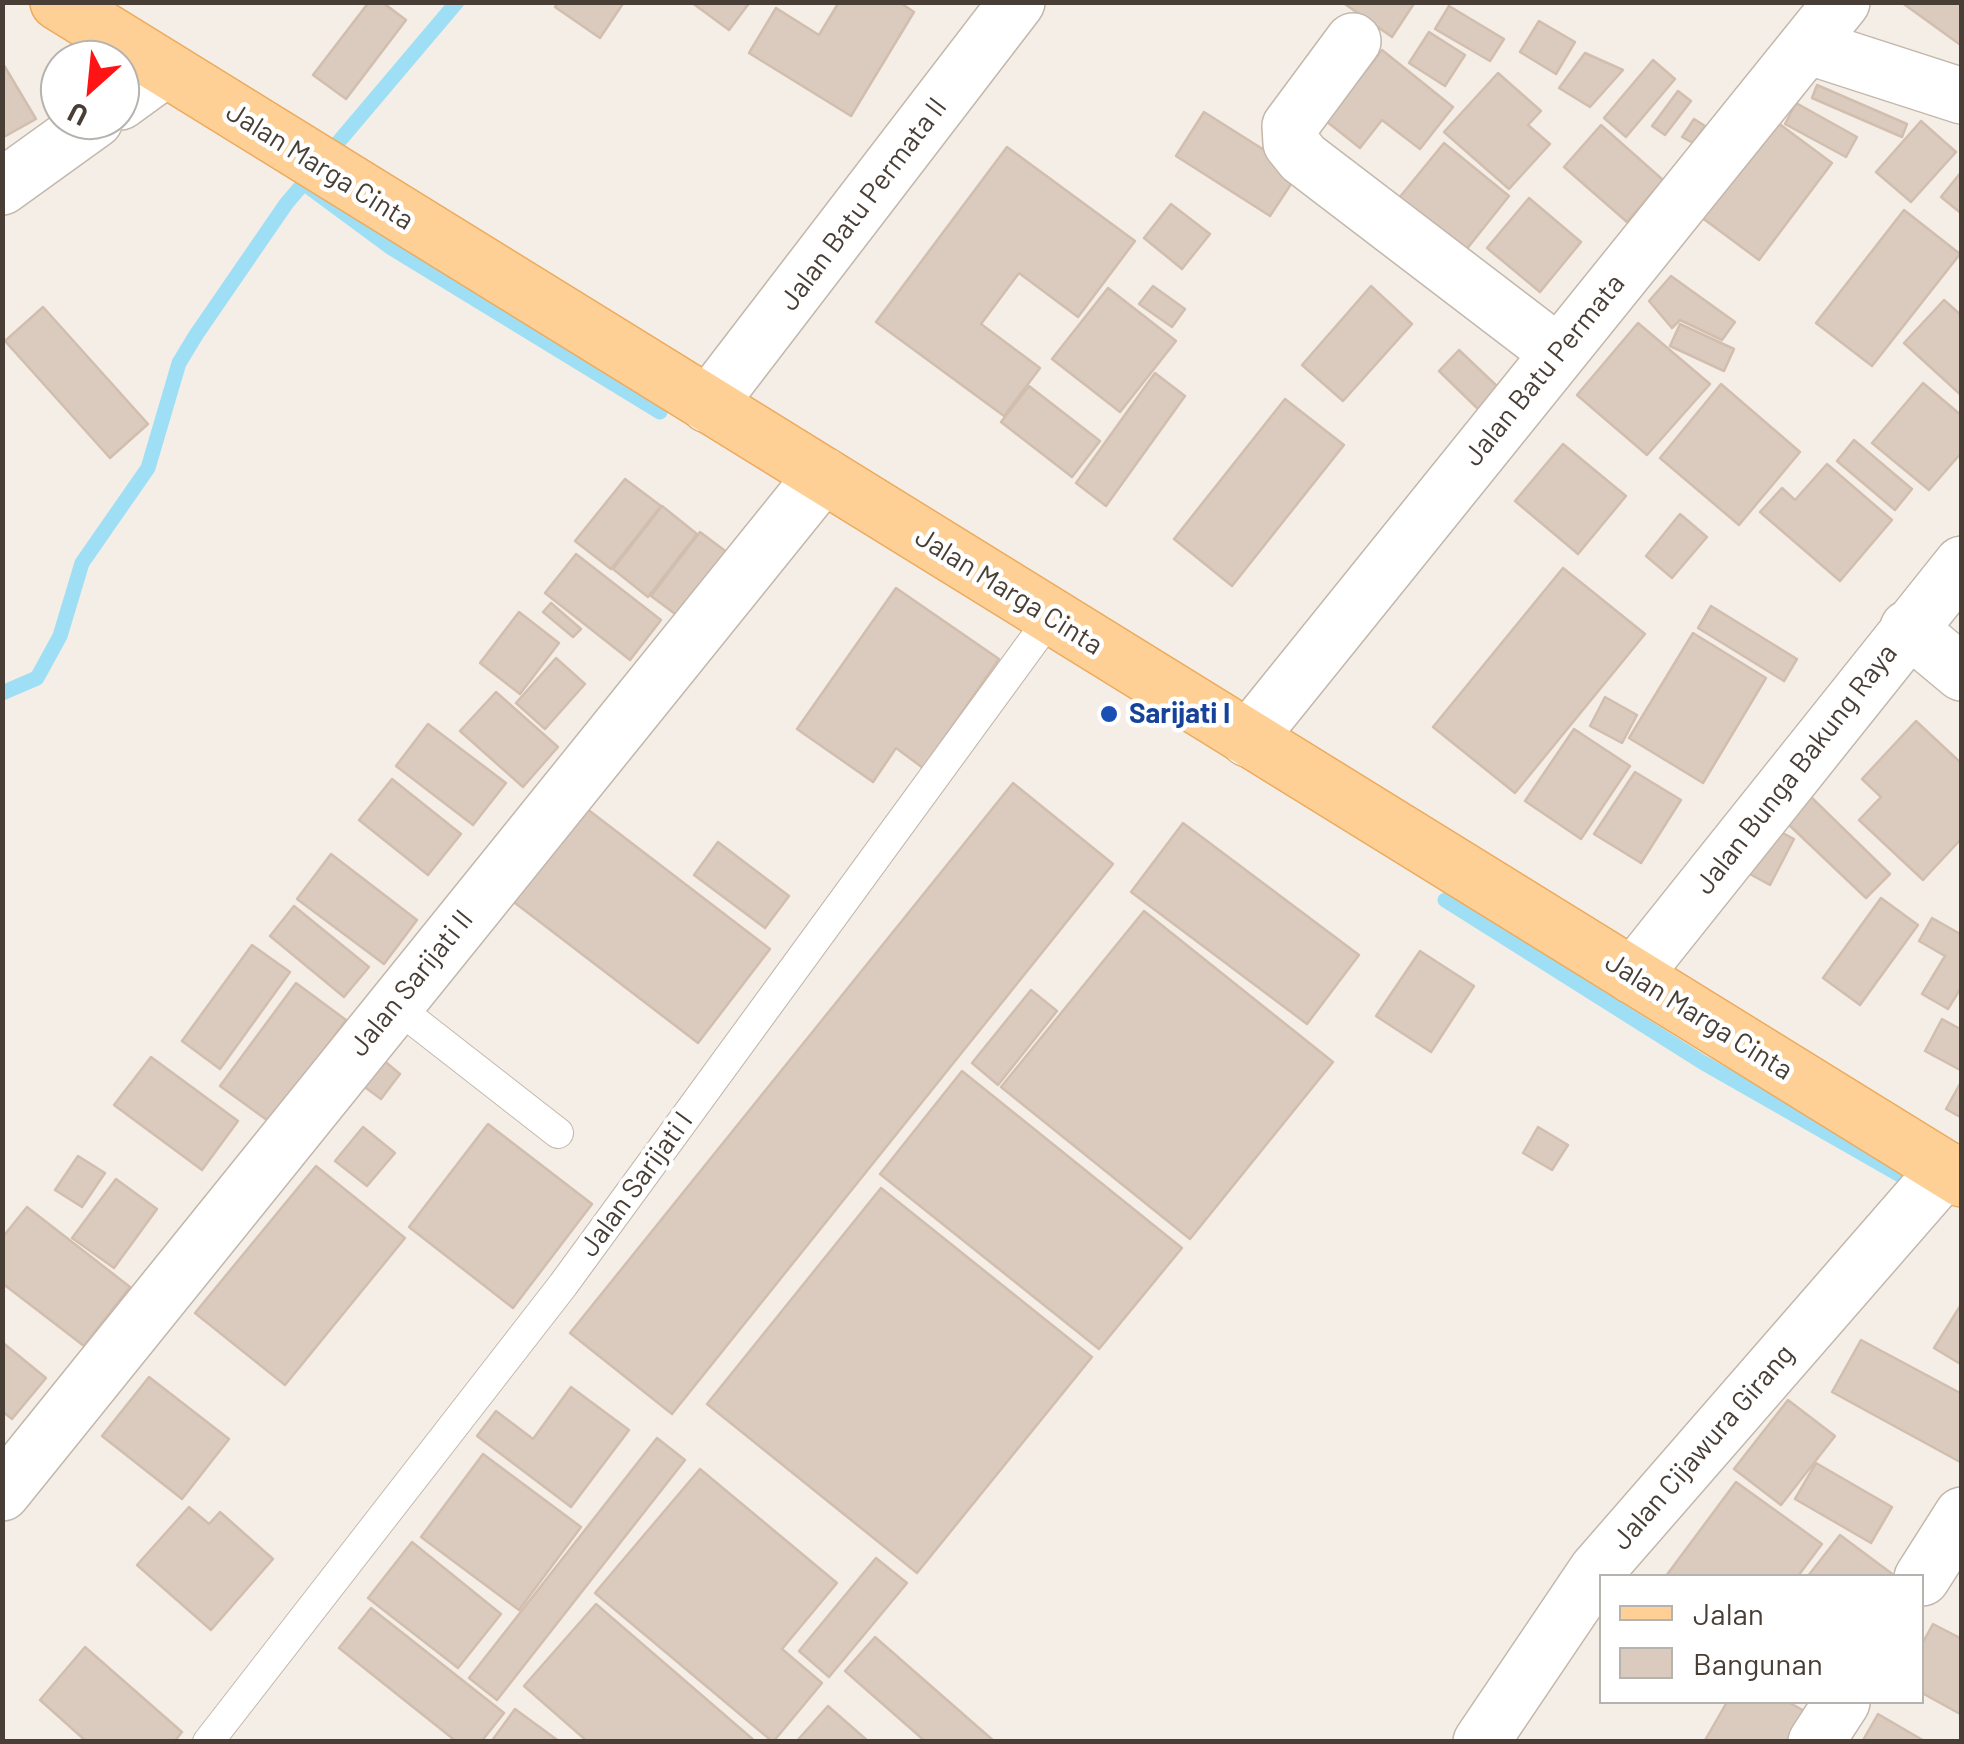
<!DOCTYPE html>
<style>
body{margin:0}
#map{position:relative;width:1964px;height:1744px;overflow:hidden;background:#f4eee7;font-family:Barlow,sans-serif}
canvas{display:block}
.frame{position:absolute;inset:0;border:5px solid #483e35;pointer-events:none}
.legend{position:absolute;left:1599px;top:1574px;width:325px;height:130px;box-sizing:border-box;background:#fff;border:2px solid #b6b2ae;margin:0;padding:12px 18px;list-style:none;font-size:30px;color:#483e35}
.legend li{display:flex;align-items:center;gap:20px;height:50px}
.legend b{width:50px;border:2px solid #b6b2ae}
.north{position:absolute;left:40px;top:40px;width:100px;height:100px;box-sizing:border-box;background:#fff;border:2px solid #b6b2ae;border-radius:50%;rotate:207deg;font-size:28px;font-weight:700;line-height:40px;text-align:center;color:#483e35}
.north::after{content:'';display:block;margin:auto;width:35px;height:45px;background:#ff1314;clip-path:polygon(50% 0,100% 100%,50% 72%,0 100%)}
</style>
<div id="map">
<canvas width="1964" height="1744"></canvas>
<div class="frame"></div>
<ul class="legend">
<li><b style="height:12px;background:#ffd095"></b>Jalan</li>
<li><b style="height:28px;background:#dacbbe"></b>Bangunan</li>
</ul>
<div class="north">U</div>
</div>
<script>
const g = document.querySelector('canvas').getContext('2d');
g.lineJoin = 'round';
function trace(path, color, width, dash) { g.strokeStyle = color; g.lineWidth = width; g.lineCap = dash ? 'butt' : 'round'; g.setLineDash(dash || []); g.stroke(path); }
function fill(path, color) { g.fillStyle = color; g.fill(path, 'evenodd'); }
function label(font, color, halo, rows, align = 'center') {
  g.font = font + ' Barlow,sans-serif'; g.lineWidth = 9; g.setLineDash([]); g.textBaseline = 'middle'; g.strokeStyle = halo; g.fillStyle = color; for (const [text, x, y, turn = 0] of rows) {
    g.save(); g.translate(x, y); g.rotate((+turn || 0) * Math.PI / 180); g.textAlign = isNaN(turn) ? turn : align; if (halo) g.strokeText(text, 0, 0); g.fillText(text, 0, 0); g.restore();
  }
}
const stream = new Path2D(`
 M310,188L390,247L660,412
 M2,693L37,678L60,636L82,563L148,468L179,363L196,335L286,204L457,2
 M1445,900L1702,1062L1900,1175`);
const building = new Path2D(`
 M369,2H382L406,20L346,99L313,75Z
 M559,2H624L600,38L555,7Z
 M691,2H750L729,30Z
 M839,2H899L914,12L851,116L749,53L776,8L819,35Z
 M1342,2H1415L1392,37Z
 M1901,2H1962V46Z
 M1449,6L1504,39L1490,61L1435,29Z
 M1539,21L1575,42L1556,74L1520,52Z
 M1429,32L1465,55L1445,86L1409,63Z
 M1382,50L1453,107L1420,149L1382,120L1360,148L1326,121Z
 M1585,53L1623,70L1590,107L1559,88Z
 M1653,60L1675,79L1626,137L1604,118Z
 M2,62L36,119L2,138Z
 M1498,73L1541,111L1528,125L1550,144L1509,189L1444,132Z
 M1817,85L1907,124L1902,137L1812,98Z
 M1678,91L1691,101L1665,135L1652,126Z
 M1796,103L1857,137L1846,157L1785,124Z
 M1204,112L1299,172L1270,216L1176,156Z
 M1694,119L1705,126L1693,143L1682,137Z
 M1774,120L1832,163L1759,260L1701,217Z
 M1921,121L1956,152L1911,202L1876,172Z
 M1601,125L1663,180L1627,222L1564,167Z
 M1444,143L1509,196L1466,250L1399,198Z
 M1007,147L1135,241L1078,317L1019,273L981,324L1040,368L1004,416L876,322Z
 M1962,171V214L1941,197Z
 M1529,198L1581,242L1540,292L1487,248Z
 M1171,204L1210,234L1182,269L1144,238Z
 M1904,210L1960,254L1872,366L1816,323Z
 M1671,276L1735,322L1722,340L1680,320L1672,328L1649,301Z
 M1153,286L1185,309L1172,327L1139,304Z
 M1371,286L1412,324L1343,401L1302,365Z
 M1108,288L1176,341L1120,412L1052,359Z
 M1944,300L1962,316V396L1904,343Z
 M43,307L148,424L110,458L5,341Z
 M1638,323L1710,384L1647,455L1577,395Z
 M1680,324L1734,349L1724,371L1670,346Z
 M1459,350L1499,388L1478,409L1439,371Z
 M1155,373L1185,396L1106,506L1076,483Z
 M1923,383L1962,416V452L1929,490L1872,443Z
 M1721,384L1800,452L1739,525L1660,458Z
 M1029,386L1100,441L1072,477L1001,422Z
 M1285,399L1344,445L1232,586L1174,539Z
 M1854,440L1912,489L1895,510L1837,461Z
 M1563,444L1626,496L1578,554L1515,501Z
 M1827,464L1892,520L1840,581L1760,512L1782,488L1795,500Z
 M625,479L661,506L611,569L575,541Z
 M662,506L697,534L648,597L613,569Z
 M1680,514L1707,537L1672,578L1646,556Z
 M700,532L732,556L682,619L651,596Z
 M576,554L661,620L630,660L545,593Z
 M1563,568L1645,634L1515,793L1433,727Z
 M896,588L999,659L923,768L896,748L873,782L797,729Z
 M551,603L581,629L573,637L543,612Z
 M1711,606L1797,659L1784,681L1698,628Z
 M519,612L559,643L520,694L480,663Z
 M1693,633L1766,678L1703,783L1629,738Z
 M556,658L585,684L545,729L516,703Z
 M496,692L558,747L523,787L460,731Z
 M1605,697L1637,715L1622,743L1590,726Z
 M1916,721L1962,764V838L1923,880L1859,820L1881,797L1862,779Z
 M428,724L506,783L473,825L396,766Z
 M1574,729L1630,766L1581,839L1525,801Z
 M1635,772L1681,800L1641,863L1594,834Z
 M392,779L461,834L428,875L359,820Z
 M1013,783L1113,864L672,1414L570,1333Z
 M1811,797L1890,874L1866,898L1787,823Z
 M578,802L770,949L698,1043L506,896Z
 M1762,822L1794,839L1770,885L1737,867Z
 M1183,823L1359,955L1307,1024L1131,892Z
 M718,842L789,896L765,928L694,875Z
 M331,854L417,920L384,964L297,899Z
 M1881,898L1918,925L1860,1005L1823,978Z
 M294,906L369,967L344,997L270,936Z
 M1144,911L1333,1062L1190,1239L1001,1087Z
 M1932,918L1962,935V986L1948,1009L1922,994L1945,956L1919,941Z
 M252,945L290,972L220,1069L182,1041Z
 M1420,951L1474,986L1431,1052L1376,1016Z
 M296,983L346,1020L271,1123L220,1086Z
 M1031,990L1057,1011L998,1085L972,1063Z
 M1942,1019L1962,1030V1071L1925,1051Z
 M151,1057L238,1121L202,1170L114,1105Z
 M382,1059L400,1074L381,1099L362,1085Z
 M962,1071L1182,1248L1099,1349L880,1174Z
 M1962,1080V1118L1946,1109Z
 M488,1124L592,1204L513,1308L409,1227Z
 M363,1127L395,1153L367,1186L335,1161Z
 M1538,1127L1568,1145L1552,1170L1523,1153Z
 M78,1156L105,1173L82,1207L55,1190Z
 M316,1166L405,1238L285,1385L195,1313Z
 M116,1179L157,1209L114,1268L72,1238Z
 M881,1188L1092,1357L917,1573L707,1404Z
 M27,1207L130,1287L84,1346L2,1283V1238Z
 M1962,1303V1365L1934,1348Z
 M1861,1340L1962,1394V1463L1832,1392Z
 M2,1342L46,1378L12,1419L2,1411Z
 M149,1377L229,1439L182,1499L102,1436Z
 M571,1387L629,1430L571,1507L477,1436L496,1411L533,1439Z
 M1788,1400L1835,1436L1781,1505L1734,1469Z
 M657,1438L685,1460L497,1700L469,1678Z
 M483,1454L581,1527L519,1610L421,1537Z
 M1816,1463L1892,1507L1871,1543L1795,1499Z
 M700,1469L837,1583L782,1649L822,1683L773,1742L595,1593Z
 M1736,1482L1822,1544L1798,1576H1666Z
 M189,1507L209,1524L220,1512L273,1559L211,1630L137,1565Z
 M1840,1535L1895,1576H1808Z
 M412,1542L501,1614L458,1668L368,1598Z
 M876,1558L907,1583L829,1677L799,1651Z
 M596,1604L756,1742H588L524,1686Z
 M371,1608L504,1713L481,1742H457L339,1648Z
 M1933,1624L1962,1639V1715L1922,1693V1644Z
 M875,1637L995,1742H926L845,1671Z
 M85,1647L182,1732L174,1742H87L40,1700Z
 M1727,1702H1788L1808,1713L1792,1742H1704Z
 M828,1706L869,1742H796Z
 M515,1709L560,1742H491Z
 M1878,1714L1926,1742H1862Z`);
const service = new Path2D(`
 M394,1005L558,1133
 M208,1742L563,1285L1051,617`);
const minor = new Path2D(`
 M1353,41L1290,126L1291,143L1303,158L1557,352
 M1807,46L1962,96
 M120,102L164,70
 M2,187L95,120
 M708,405L1017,2
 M1908,628L1962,673
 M1248,739L1842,2
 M1633,976L1962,564
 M2,1493L823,475
 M1922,1578L1962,1515
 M1481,1742L1597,1570L1946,1169
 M1816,1742L1842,1702`);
const primary = new Path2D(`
 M58,2L1962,1179`);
const markers = [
 [1109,714,10,"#1a4fb4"]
];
const streetNames = [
 ["Jalan Marga Cinta",320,166,32],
 ["Jalan Batu Permata II",863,204,-53],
 ["Jalan Batu Permata",1544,370,-51],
 ["Jalan Marga Cinta",1009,591,32],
 ["Jalan Bunga Bakung Raya",1796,769,-52],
 ["Jalan Sarijati II",411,983,-51],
 ["Jalan Marga Cinta",1699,1016,32],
 ["Jalan Sarijati I",636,1184,-54],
 ["Jalan Cijawura Girang",1703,1447,-49]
];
const transitNames = [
 ["Sarijati I",1129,714]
];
trace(stream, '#9fdff5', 15);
fill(building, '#dacbbe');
trace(building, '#d2beae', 2.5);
trace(service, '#c4b7ab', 32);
trace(minor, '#c4b7ab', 58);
trace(primary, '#ecab5d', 58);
trace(service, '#fff', 30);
trace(minor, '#fff', 55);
trace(primary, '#ffd095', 55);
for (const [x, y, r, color] of markers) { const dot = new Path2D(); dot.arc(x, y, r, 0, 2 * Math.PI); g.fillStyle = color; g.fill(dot); trace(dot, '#fff', 4); }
label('28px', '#483e35', '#fff', streetNames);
label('bold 28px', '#164399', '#fff', transitNames, 'left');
</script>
